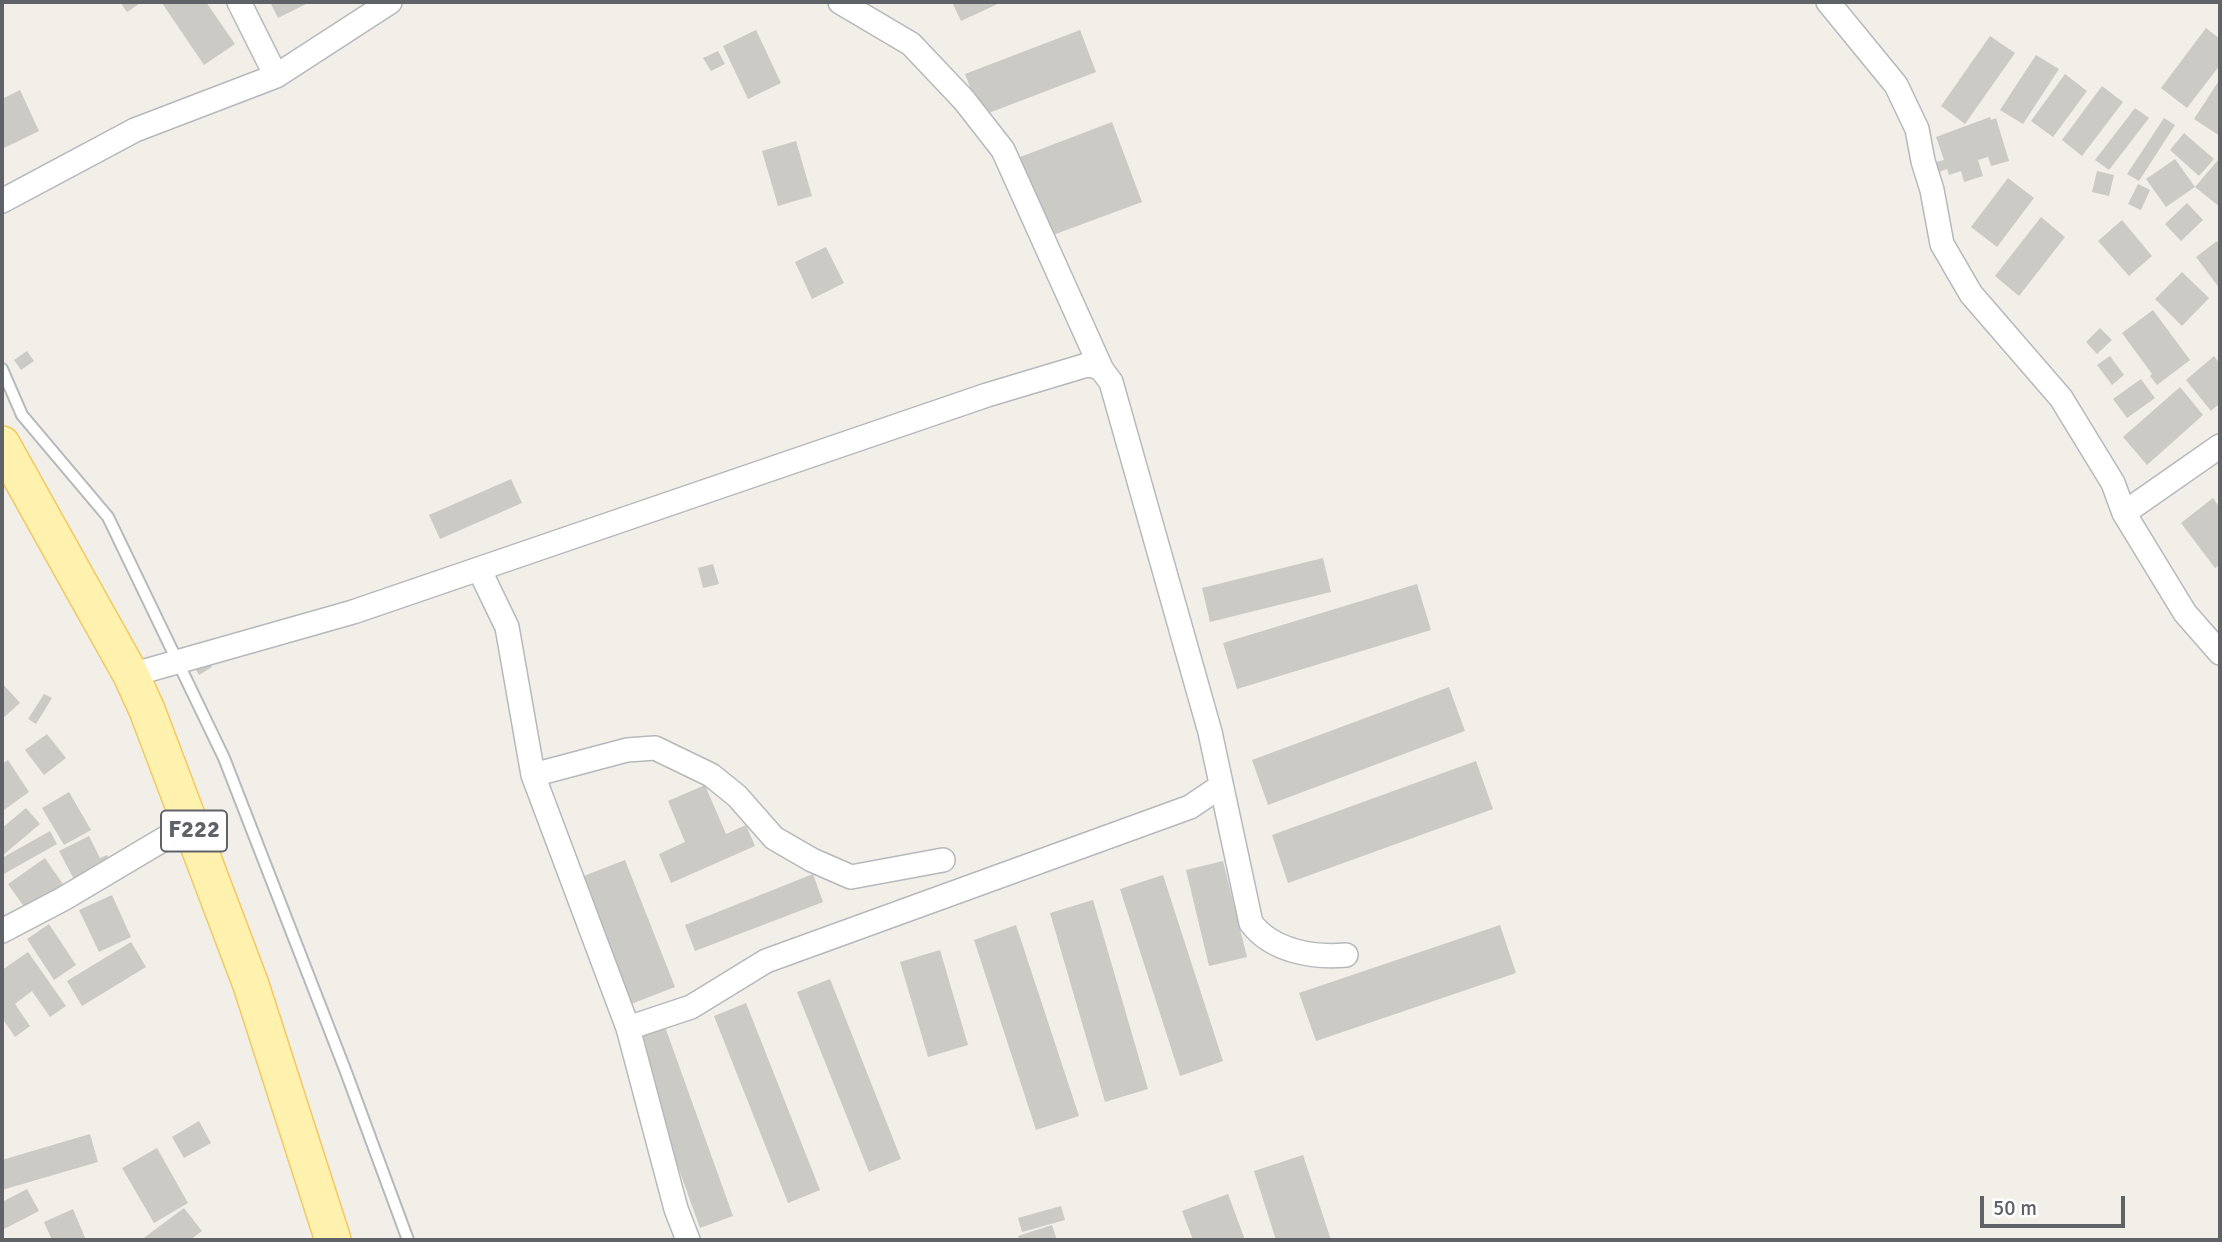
<!DOCTYPE html>
<style>
body{margin:0}
#map{position:relative;width:2222px;height:1242px;overflow:hidden;background:#f1efe8;font-family:Signika,sans-serif}
canvas{display:block}
.frame{position:absolute;inset:0;border:4px solid #5f6368;pointer-events:none}
.scale{position:absolute;left:1980px;top:1196px;width:145px;height:32px;box-sizing:border-box;border:4px solid #5f6368;border-top:0;padding-left:9px;font-size:21px;line-height:24px;white-space:nowrap;color:#5f6368;-webkit-text-stroke:5px #fff;paint-order:stroke}
</style>
<div id="map">
<canvas width="2222" height="1242"></canvas>
<div class="frame"></div>
<div class="scale">50 m</div>
</div>
<script>
const g = document.querySelector('canvas').getContext('2d');
g.lineJoin = 'round';
function fill(path, color) { g.fillStyle = color; g.fill(path, 'evenodd'); }
function trace(path, color, width, dash) { g.strokeStyle = color; g.lineWidth = width; g.lineCap = dash ? 'butt' : 'round'; g.setLineDash(dash || []); g.stroke(path); }
function label(font, color, halo, rows, align = 'center') {
  g.font = font + ' Signika,sans-serif'; g.lineWidth = 6; g.setLineDash([]); g.textBaseline = 'middle'; g.strokeStyle = halo; g.fillStyle = color; for (const [text, x, y, turn = 0] of rows) {
    g.save(); g.translate(x, y); g.rotate((+turn || 0) * Math.PI / 180); g.textAlign = isNaN(turn) ? turn : align; if (halo) g.strokeText(text, 0, 0); g.fillText(text, 0, 0); g.restore();
  }
}
const building = new Path2D(`
 M120,2H142L127,12Z
 M164,2H206L235,44L204,65L162,3Z
 M270,2H310L278,18Z
 M952,2H1002L961,21Z
 M2206,28L2220,39V65L2187,108L2161,88Z
 M756,30L781,83L748,99L723,46Z
 M1080,30L1096,72L981,116L965,74Z
 M1990,36L2015,53L1965,124L1941,106Z
 M718,51L725,64L711,71L703,58Z
 M2036,55L2059,69L2023,124L2000,110Z
 M2065,74L2087,91L2053,137L2031,121Z
 M2220,79V136L2194,119Z
 M2102,86L2123,102L2082,156L2062,140Z
 M20,90L39,131L2,149V99Z
 M2135,108L2149,118L2109,170L2095,160Z
 M1990,117L1991,120L1996,118L2009,161L1991,166L1988,157L1978,160L1983,176L1964,182L1961,171L1949,175L1947,169L1939,172L1936,162L1944,160L1936,137Z
 M2164,118L2175,125L2139,181L2127,174Z
 M1112,122L1142,202L1034,242L1007,162Z
 M2184,133L2214,159L2199,176L2170,150Z
 M796,141L812,196L778,206L762,151Z
 M2175,159L2195,187L2166,207L2146,179Z
 M2218,160L2220,162V207L2195,187Z
 M2097,171L2114,175L2109,196L2092,192Z
 M2008,178L2034,198L1997,247L1971,227Z
 M2138,184L2150,190L2141,210L2128,204Z
 M2187,203L2203,220L2181,241L2165,224Z
 M2041,217L2065,237L2019,296L1995,276Z
 M2122,220L2152,256L2129,276L2098,241Z
 M2217,241L2220,246V289L2196,257Z
 M826,247L844,283L812,299L795,262Z
 M2182,272L2209,298L2182,326L2155,299Z
 M2153,310L2190,360L2157,385L2150,376L2152,374L2122,333Z
 M2100,328L2112,340L2097,354L2086,342Z
 M27,351L34,361L21,370L14,360Z
 M2110,356L2124,375L2112,385L2097,365Z
 M2214,356L2220,364V403L2211,411L2186,380Z
 M2141,379L2155,398L2127,418L2113,399Z
 M2180,387L2203,415L2147,465L2123,437Z
 M511,479L522,503L440,539L429,515Z
 M2213,498L2220,508V565L2215,568L2181,523Z
 M1323,558L1331,592L1210,622L1202,588Z
 M713,564L719,584L703,588L698,568Z
 M1417,584L1431,630L1237,689L1223,643Z
 M202,650L212,667L199,675L189,658Z
 M2,683L20,703L2,719Z
 M1449,687L1465,731L1268,805L1252,760Z
 M44,694L52,698L36,724L28,719Z
 M47,734L66,758L44,775L25,750Z
 M8,760L29,792L4,810L2,807V764Z
 M1476,761L1493,809L1288,883L1272,835Z
 M705,785L726,834L746,825L755,846L671,883L659,854L685,842L668,801Z
 M69,792L91,830L64,845L42,808Z
 M26,808L40,824L2,856V828Z
 M50,831L57,844L2,875V858Z
 M89,836L100,858L107,855L114,868L78,887L59,851Z
 M45,858L67,890L30,915L8,884Z
 M625,860L675,987L626,1006L576,879Z
 M1223,861L1247,957L1209,966L1186,870Z
 M813,874L823,902L695,951L685,925Z
 M1163,875L1223,1061L1180,1076L1120,889Z
 M112,895L131,937L99,952L79,910Z
 M1093,900L1148,1089L1105,1102L1050,913Z
 M49,924L76,965L54,980L27,939Z
 M1016,925L1079,1116L1036,1130L974,940Z
 M1500,925L1516,973L1316,1041L1299,993Z
 M131,942L146,967L82,1006L67,981Z
 M940,950L968,1045L928,1057L900,962Z
 M28,952L66,1006L50,1017L32,991L15,1004L30,1026L15,1037L2,1018V970Z
 M830,979L901,1159L869,1172L797,992Z
 M746,1003L820,1190L788,1203L714,1016Z
 M664,1024L733,1216L700,1228L631,1036Z
 M199,1121L211,1143L184,1158L172,1137Z
 M90,1134L98,1162L2,1190V1160Z
 M157,1148L188,1203L154,1223L122,1168Z
 M1303,1155L1331,1240H1276L1254,1171Z
 M27,1189L39,1211L2,1230V1202Z
 M1228,1194L1245,1240H1193L1182,1211Z
 M1061,1206L1065,1220L1022,1232L1018,1218Z
 M184,1208L202,1231L190,1240H141Z
 M73,1209L86,1240H52L44,1222Z
 M1052,1225L1057,1240H1020L1018,1236Z`);
const lane = new Path2D(`
 M2,369L22,415L108,517L224,758L346,1072L408,1240`);
const street = new Path2D(`
 M239,2L276,76
 M840,2L911,44L964,100L1003,150L1102,370L1111,382L1210,732L1251,923C1272,951 1313,958 1346,955
 M1828,2L1896,85L1917,129L1923,161L1932,190L1942,244L1971,294L2061,398L2113,483L2124,513L2185,613L2220,653
 M2,201L135,130L276,76L390,2
 M2124,513L2220,446
 M479,569L507,627L533,775L628,1028L676,1209L688,1240
 M131,675L353,612L987,395L1087,365L1095,366L1102,370
 M533,775L627,750L655,748L711,775L737,796L774,838L812,860L851,877L943,860
 M2,931L63,899L191,823
 M628,1028L691,1007L766,961L1190,807L1221,786`);
const primary = new Path2D(`
 M2,444L131,675L147,710L251,985L333,1240`);
const shields = [
 [194,831,66]
];
const shieldNames = [
 ["F222",194,831]
];
fill(building, '#cccac5');
trace(lane, '#b5b8bc', 14);
trace(street, '#b5b8bc', 26);
trace(primary, '#f2c960', 38);
trace(lane, '#fff', 10);
trace(street, '#fff', 23);
trace(primary, '#fff2af', 35);
for (const [x, y, w] of shields) { const box = new Path2D(); box.roundRect(x - w / 2, y - 20.5, w, 41, 5); g.fillStyle = '#fff'; g.fill(box); trace(box, '#5f6368', 2); }
label('bold 24px', '#5f6368', null, shieldNames);
</script>
